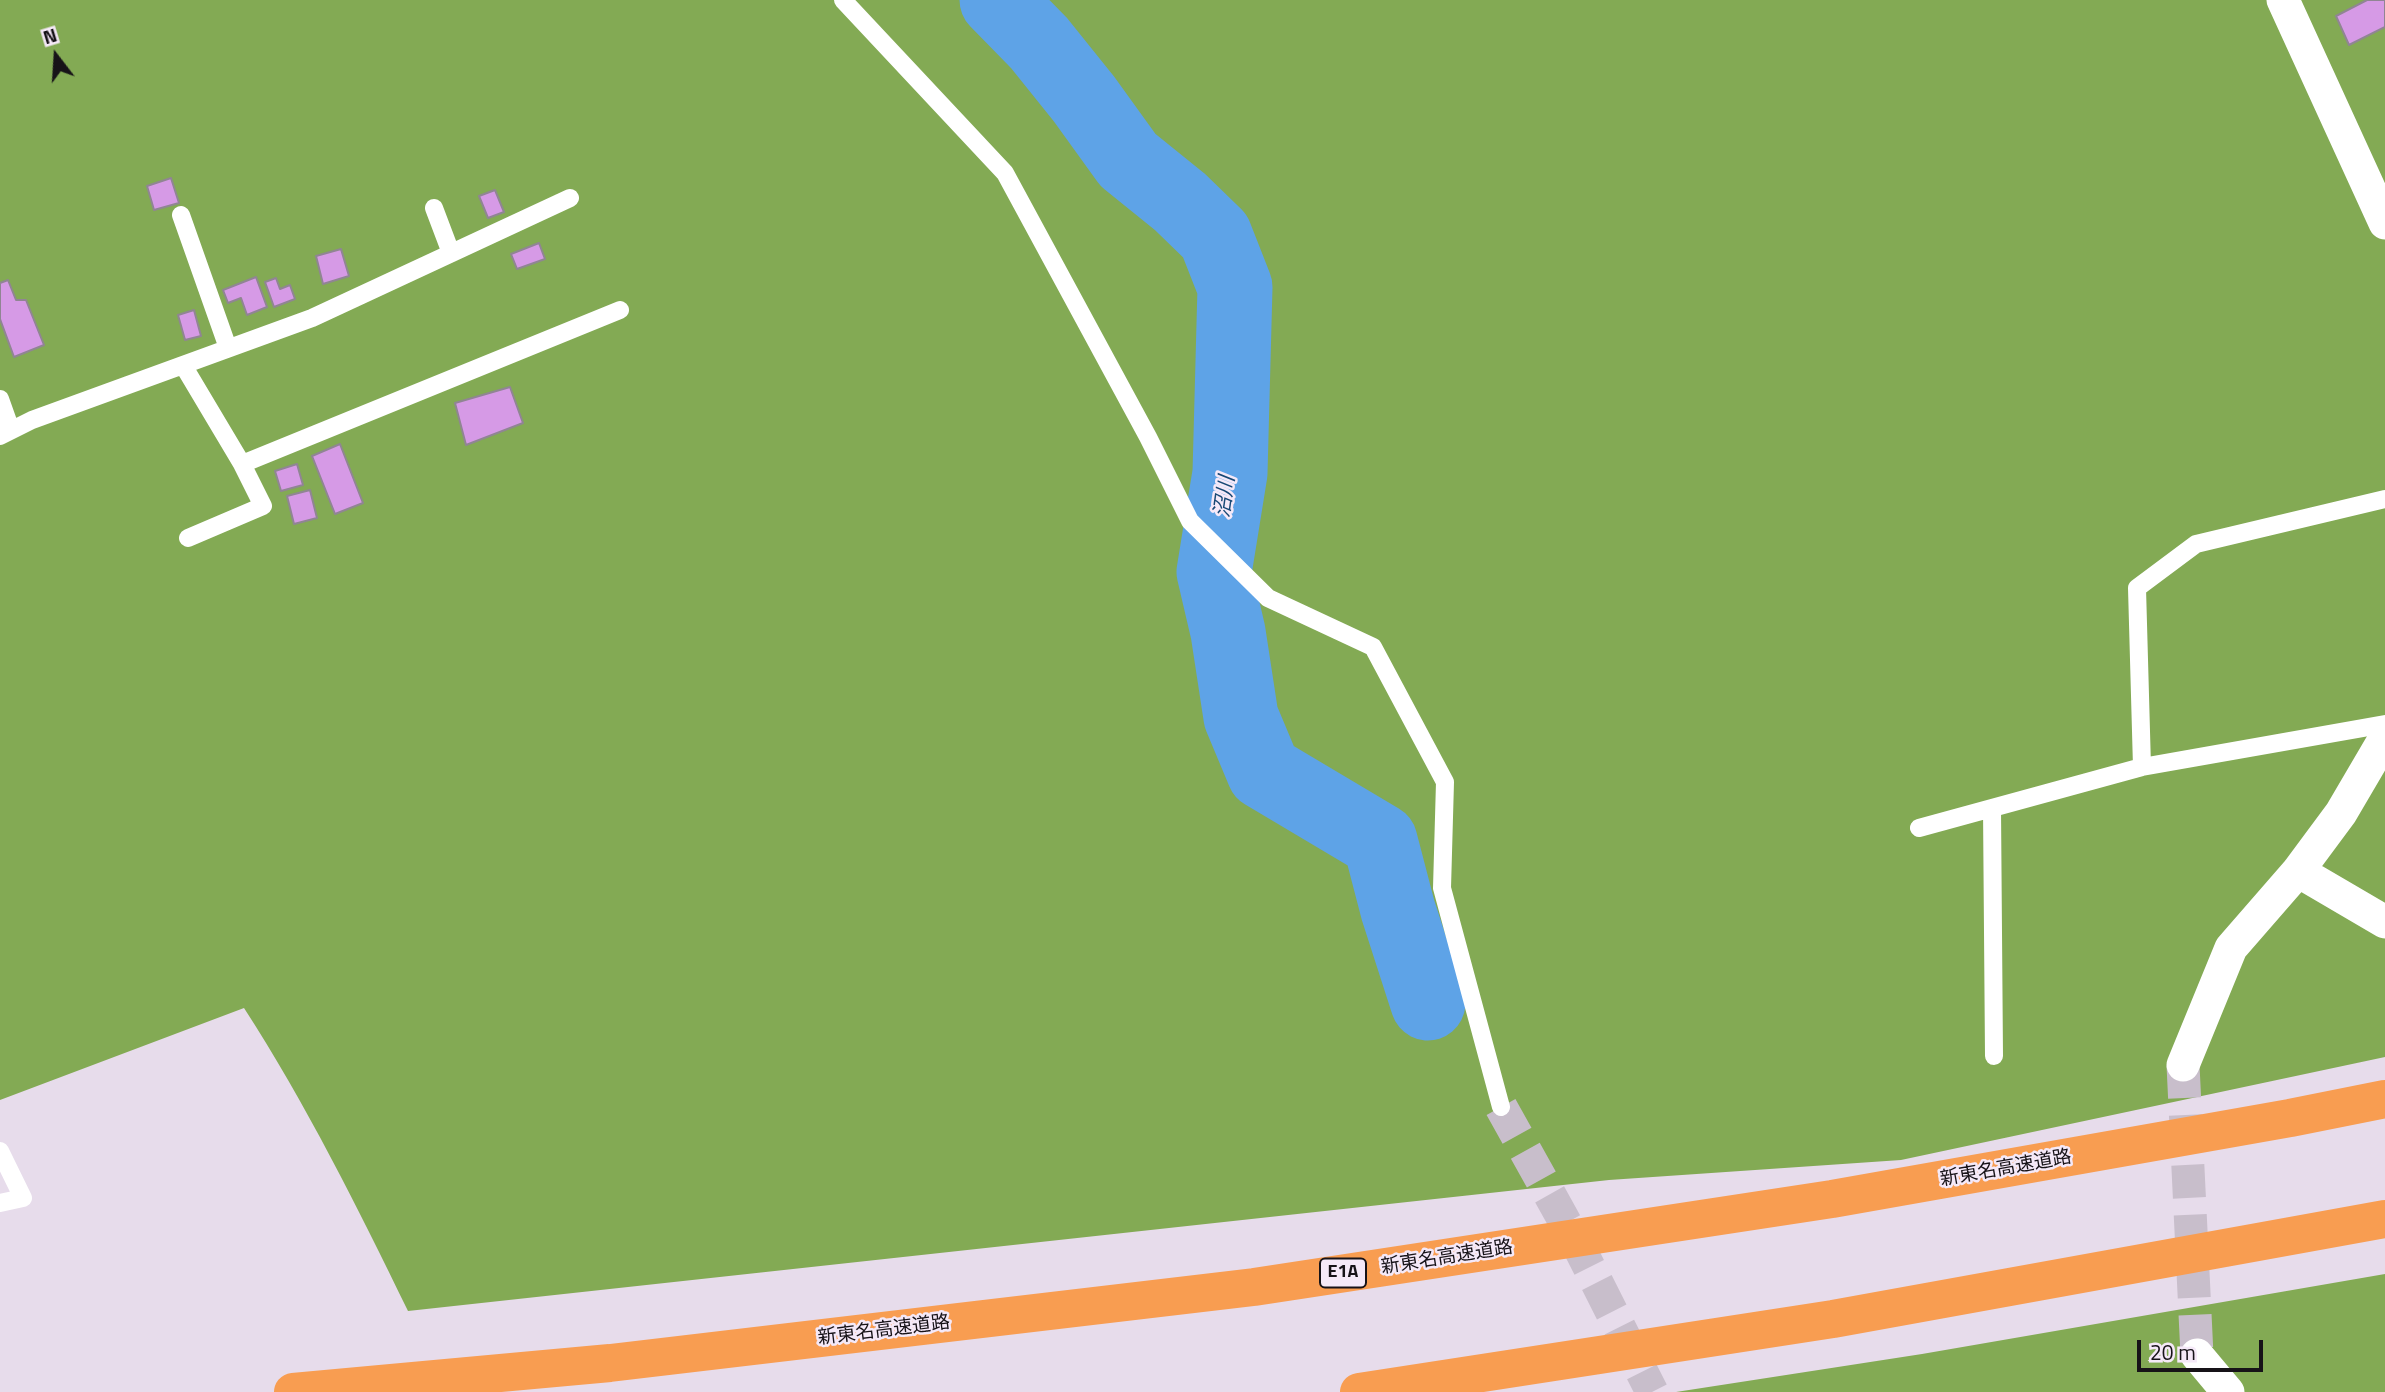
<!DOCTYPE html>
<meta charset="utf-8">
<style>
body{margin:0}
#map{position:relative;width:2385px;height:1392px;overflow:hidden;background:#e7dceb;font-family:"Titillium Web",sans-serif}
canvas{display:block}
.north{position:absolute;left:21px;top:21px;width:70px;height:70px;-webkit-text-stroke:5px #f5e9f8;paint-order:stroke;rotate:343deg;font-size:19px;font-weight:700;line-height:28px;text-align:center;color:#171318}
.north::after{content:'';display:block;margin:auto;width:24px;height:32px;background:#171318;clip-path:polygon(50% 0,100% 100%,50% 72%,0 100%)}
.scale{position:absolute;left:2137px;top:1340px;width:126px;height:32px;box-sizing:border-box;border:4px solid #171318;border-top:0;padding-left:9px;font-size:21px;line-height:24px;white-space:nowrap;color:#171318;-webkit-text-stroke:5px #f5e9f8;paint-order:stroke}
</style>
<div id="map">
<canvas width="2385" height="1392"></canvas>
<div class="north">N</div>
<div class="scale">20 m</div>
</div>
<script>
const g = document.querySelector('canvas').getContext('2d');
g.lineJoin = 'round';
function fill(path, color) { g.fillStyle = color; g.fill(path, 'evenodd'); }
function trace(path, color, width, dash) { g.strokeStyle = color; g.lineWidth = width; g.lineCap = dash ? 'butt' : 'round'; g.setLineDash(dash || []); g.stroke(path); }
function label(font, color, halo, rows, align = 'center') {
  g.font = font + ' "Titillium Web","Noto Sans JP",sans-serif'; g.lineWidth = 5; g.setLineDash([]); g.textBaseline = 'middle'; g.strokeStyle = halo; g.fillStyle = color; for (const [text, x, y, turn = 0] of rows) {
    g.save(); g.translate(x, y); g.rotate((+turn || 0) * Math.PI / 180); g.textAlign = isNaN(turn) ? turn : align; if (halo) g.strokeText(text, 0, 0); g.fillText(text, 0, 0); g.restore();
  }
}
const forest = new Path2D(`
 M0,0H2385V1057L1901,1160L1609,1180L408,1311C358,1208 306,1104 244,1008L0,1100Z
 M2385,1274V1392H1676L1922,1354Z`);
const river = new Path2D(`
 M997,0L1039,43L1084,99L1128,160L1180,202L1215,236L1235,287L1230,473L1214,572L1228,632L1241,717L1264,772L1380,841L1398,910L1428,1003`);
const building = new Path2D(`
 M2367,0H2385V27L2349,45L2336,16Z
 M171,178L179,203L154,210L147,186Z
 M495,190L504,212L488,218L479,196Z
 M539,243L545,259L517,269L511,254Z
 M341,249L349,276L323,284L316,256Z
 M256,277L267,307L247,315L241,298L228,303L223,290Z
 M276,278L280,289L290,285L295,299L274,307L265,282Z
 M8,280L16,300H26L44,345L14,357L0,319V283Z
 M194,310L201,336L185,340L178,315Z
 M510,387L523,423L466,445L455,403Z
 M340,444L363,503L335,514L312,456Z
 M297,464L303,485L281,491L275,471Z
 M310,490L317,518L294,524L287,496Z`);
const minorTunnel = new Path2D(`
 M2183,1065L2197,1355
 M1501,1107L1580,1249L1652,1392`);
const service = new Path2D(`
 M843,0L1005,173L1148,437L1190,521L1268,598L1373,647L1445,782L1442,888L1501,1107
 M434,208L451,253
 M181,215L228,348
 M183,365L242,464L620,310
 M0,399L11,430
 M0,436L32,420L312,318L570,198
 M2385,499L2196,544L2137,588L2142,767L2385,724
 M188,538L263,506L242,464
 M1992,808L1994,1056
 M1919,828L2142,767
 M0,1151L23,1198L0,1203`);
const minor = new Path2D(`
 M2283,0L2385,223
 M2298,871L2385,922
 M2183,1065L2231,948L2298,871L2341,813L2385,738
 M2197,1355L2228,1392`);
const motorway = new Path2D(`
 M293,1392L610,1363L1254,1287L1832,1199L2290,1118L2385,1099
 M1359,1392L1833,1319L2385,1219`);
const shields = [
 [1343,1273,46]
];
const shieldNames = [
 ["E1A",1343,1273]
];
const streetNames = [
 ["新東名高速道路",2006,1169,-10],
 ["新東名高速道路",1447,1258,-9],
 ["新東名高速道路",884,1331,-7]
];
const waterNames = [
 ["沼川",1226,497,-82]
];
fill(forest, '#83aa54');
trace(river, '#5ea3e7', 75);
fill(building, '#d69ae6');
trace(building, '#908593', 2);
trace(minorTunnel, '#c8becb', 33, [33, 17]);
trace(service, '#fff', 18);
trace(minor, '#fff', 33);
trace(motorway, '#f89d51', 38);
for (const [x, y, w] of shields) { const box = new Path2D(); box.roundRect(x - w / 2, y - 14.5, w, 29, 5); g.fillStyle = '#f5e9f8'; g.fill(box); trace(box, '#171318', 2); }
label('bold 18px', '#171318', null, shieldNames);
label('19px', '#171318', '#f5e9f8', streetNames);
label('italic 21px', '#174875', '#f5e9f8', waterNames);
</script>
